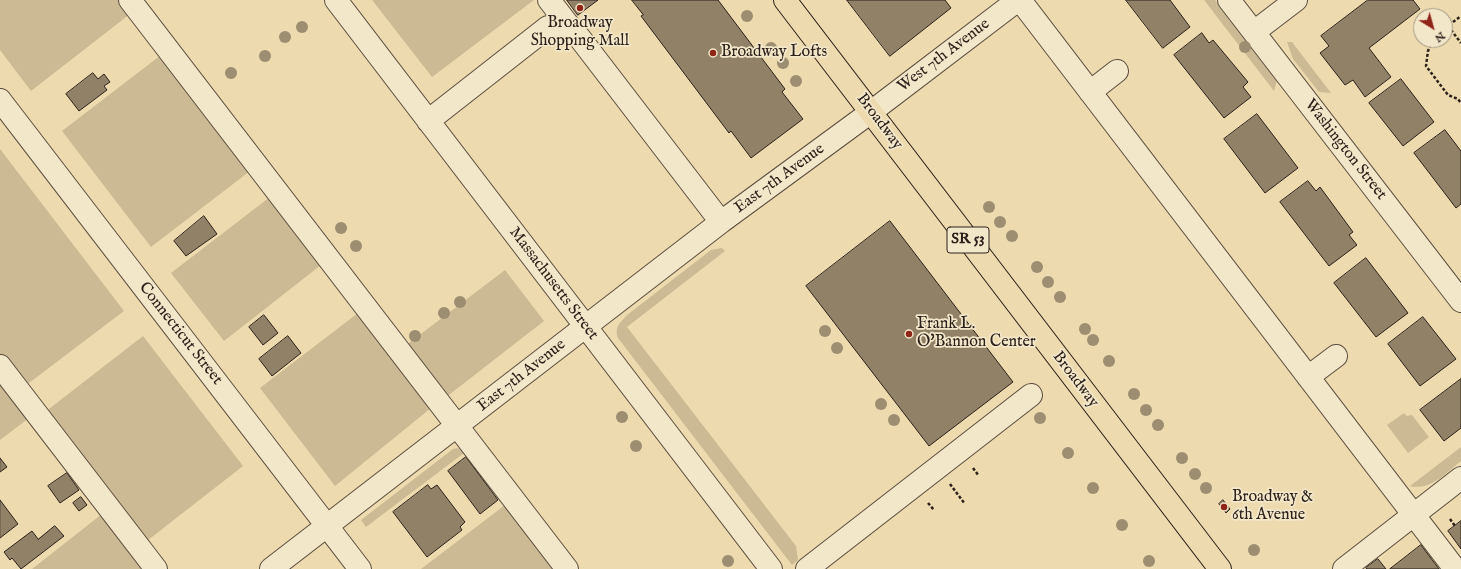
<!DOCTYPE html>
<style>
body{margin:0}
#map{position:relative;width:1461px;height:569px;overflow:hidden;background:#eddaae;font-family:"IM FELL English",serif}
canvas{display:block}
.north{position:absolute;left:1413px;top:8px;width:40px;height:40px;box-sizing:border-box;background:#f3e7ca;border:1px solid #a39784;border-radius:50%;rotate:143deg;font-size:11px;font-weight:700;line-height:16px;text-align:center;color:#2c201a}
.north::after{content:'';display:block;margin:auto;width:14px;height:18px;background:#8f2418;clip-path:polygon(50% 0,100% 100%,50% 72%,0 100%)}
</style>
<div id="map">
<canvas width="1461" height="569"></canvas>
<div class="north">N</div>
</div>
<script>
const g = document.querySelector('canvas').getContext('2d');
g.lineJoin = 'round';
function fill(path, color) { g.fillStyle = color; g.fill(path, 'evenodd'); }
function trace(path, color, width, dash) { g.strokeStyle = color; g.lineWidth = width; g.lineCap = dash ? 'butt' : 'round'; g.setLineDash(dash || []); g.stroke(path); }
function label(font, color, halo, rows, align = 'center') {
  g.font = font + ' "IM FELL English",serif'; g.lineWidth = 3.5; g.setLineDash([]); g.textBaseline = 'middle'; g.strokeStyle = halo; g.fillStyle = color; for (const [text, x, y, turn = 0] of rows) {
    g.save(); g.translate(x, y); g.rotate((+turn || 0) * Math.PI / 180); g.textAlign = isNaN(turn) ? turn : align; if (halo) g.strokeText(text, 0, 0); g.fillText(text, 0, 0); g.restore();
  }
}
const green = new Path2D(`
 M0,0H119L130,14L31,91L0,50Z
 M372,0H534L432,77Z
 M1204,0H1215L1277,80L1274,91Z
 M1287,42H1292L1331,93L1319,92L1293,59Z
 M161,55L250,171L151,247L62,131Z
 M0,149L124,311L25,386L0,355Z
 M270,197L321,265L224,341L171,273Z
 M722,248L725,251L627,327L796,546L798,560L792,565L618,338C614,327 620,323 627,315L711,250Z
 M505,270L544,321L445,398L405,346Z
 M358,313L431,408L335,486L260,388Z
 M143,336L243,466L143,544L45,412Z
 M0,380L29,418L0,440Z
 M1404,413L1407,416L1412,415L1429,437L1408,453L1387,425Z
 M1461,447V461C1446,473 1430,491 1410,486Z
 M458,448L464,453L366,527L361,520L453,449Z
 M505,505L557,569H421Z
 M102,514L145,569H32Z`);
const building = new Path2D(`
 M567,0H598L578,15Z
 M632,0H718L785,89L782,92L803,119L751,158L731,131L729,133L641,16L643,15Z
 M847,0H945L951,8L890,56Z
 M1126,0H1170L1190,27L1163,48Z
 M1368,0H1413L1420,9L1369,48L1391,77L1365,97L1353,80L1345,85L1320,53L1329,46L1321,36Z
 M1202,33L1209,43L1213,40L1248,82L1243,87L1251,97L1224,118L1174,55Z
 M93,73L98,79L104,74L110,82L104,86L107,90L79,111L66,94Z
 M1401,79L1434,122L1403,146L1369,103Z
 M1257,114L1298,168L1265,193L1224,139Z
 M1445,130L1461,151V204L1456,208L1414,153Z
 M1308,181L1316,191L1320,187L1353,232L1349,235L1357,245L1329,266L1280,202Z
 M204,216L217,234L186,256L174,241Z
 M890,221L1013,382L929,446L806,286Z
 M1366,258L1408,313L1376,337L1334,283Z
 M264,315L278,333L263,345L249,327Z
 M1423,317L1456,359L1420,386L1388,344Z
 M288,336L301,353L272,376L259,359Z
 M1461,379V428L1444,441L1420,410Z
 M466,457L498,500L480,514L448,471Z
 M0,458L7,467L0,472Z
 M67,473L79,490L60,503L48,486Z
 M428,485L431,489L437,485L465,522L460,527L462,530L427,557L393,512Z
 M81,497L87,505L79,511L73,503Z
 M0,500L18,524L0,538Z
 M1223,500L1230,509L1226,513L1219,504Z
 M1461,521V549L1448,531Z
 M55,526L64,536L21,569L12,558L10,560L4,552L32,531L38,539Z
 M1421,545L1439,569H1390Z
 M1378,559L1386,569H1367L1366,568Z`);
const path = new Path2D(`
 M1448,26L1461,43
 M1445,28L1461,16
 M1433,40L1428,51L1426,66L1448,95L1458,99L1461,103
 M973,468L979,476
 M950,484L965,504
 M928,503L934,510
 M1450,519L1455,526`);
const minor = new Path2D(`
 M130,0L567,569
 M336,0L771,569
 M549,0L573,31
 M1020,0L1455,569
 M1229,0L1461,301
 M1254,32L1296,0
 M1090,92L1117,71
 M0,100L360,569
 M428,121L548,27L565,26L579,37L721,222
 M0,366L156,569
 M1308,377L1336,356
 M271,569L721,222L871,112L1018,0
 M807,569L1031,395
 M1344,569L1461,478`);
const major = new Path2D(`
 M785,0L1220,569`);
const trees = [
 [747,16],
 [302,27],
 [285,37],
 [1245,47],
 [771,48],
 [265,56],
 [783,63],
 [231,73],
 [796,81],
 [989,207],
 [1000,222],
 [341,228],
 [1012,236],
 [356,246],
 [1037,267],
 [1048,282],
 [1060,297],
 [460,302],
 [444,313],
 [1085,329],
 [825,331],
 [415,336],
 [1093,340],
 [837,348],
 [1109,361],
 [1134,394],
 [881,404],
 [1146,410],
 [622,417],
 [1040,418],
 [894,420],
 [1158,425],
 [636,446],
 [1068,453],
 [1182,458],
 [1195,474],
 [1093,488],
 [1206,488],
 [1122,525],
 [1254,550],
 [728,561],
 [1149,561]
];
const markers = [
 [580,8,4,"#8f2418"],
 [713,53,4,"#8f2418"],
 [909,334,4,"#8f2418"],
 [1224,507,4,"#8f2418"]
];
const shields = [
 [968,240,42]
];
const shieldNames = [
 ["SR 53",968,240]
];
const poiNames = [
 ["Broadway",580,24,"center"],
 ["Shopping Mall",580,42,"center"],
 ["Broadway Lofts",721,53],
 ["Frank L.",917,325],
 ["O'Bannon Center",917,343],
 ["Broadway &",1232,498],
 ["6th Avenue",1232,516]
];
const streetNames = [
 ["West 7th Avenue",944,56,-37],
 ["Broadway",879,122,53],
 ["Washington Street",1345,150,52],
 ["East 7th Avenue",780,179,-36],
 ["Massachusetts Street",553,284,53],
 ["Connecticut Street",180,334,52],
 ["East 7th Avenue",522,376,-38],
 ["Broadway",1075,380,53]
];
fill(green, '#ccba95');
fill(building, '#908167');
trace(building, '#2c201a', 1);
trace(minor, '#5c4e3f', 24);
trace(major, '#2c201a', 24);
trace(path, '#2c201a', 2.5, [3, 2]);
trace(minor, '#f3e7ca', 22);
trace(major, '#eddaae', 22);
g.fillStyle = '#9d8d71';
for (const [x, y] of trees) { g.beginPath(); g.arc(x, y, 6, 0, 2 * Math.PI); g.fill(); }
for (const [x, y, r, color] of markers) { const dot = new Path2D(); dot.arc(x, y, r, 0, 2 * Math.PI); g.fillStyle = color; g.fill(dot); trace(dot, '#f3e7ca', 1.5); }
for (const [x, y, w] of shields) { const box = new Path2D(); box.roundRect(x - w / 2, y - 13, w, 26, 3); g.fillStyle = '#f3e7ca'; g.fill(box); trace(box, '#2c201a', 1); }
label('bold 15px', '#2c201a', null, shieldNames);
label('16px', '#2c201a', '#f3e7ca', poiNames, 'left');
label('16px', '#2c201a', '#f3e7ca', streetNames);
</script>
